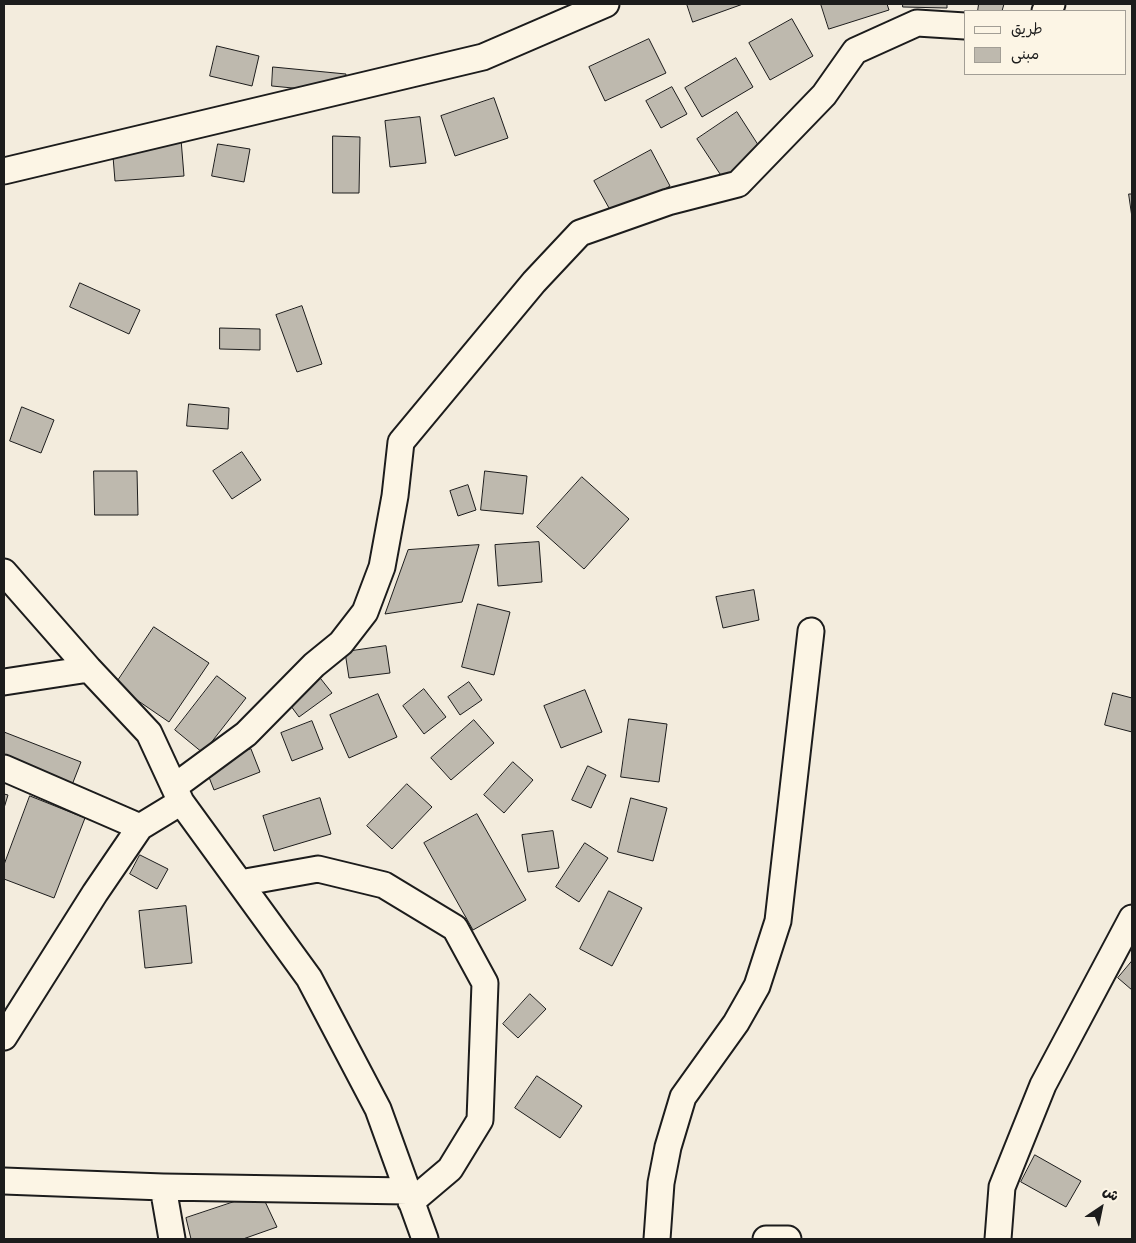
<!DOCTYPE html>
<meta charset="utf-8">
<style>
body{margin:0}
#map{position:relative;width:1136px;height:1243px;overflow:hidden;background:#f3ecdd;font-family:"Gochi Hand","Playpen Sans Arabic",sans-serif}
canvas{display:block}
.frame{position:absolute;inset:0;border:5px solid #1c1c1c;pointer-events:none}
.legend{position:absolute;left:964px;top:10px;width:162px;height:65px;box-sizing:border-box;background:#fcf5e5;border:1px solid #a29e95;margin:0;padding:6px 9px;list-style:none;font-size:15px;color:#1c1c1c}
.legend li{display:flex;align-items:center;gap:10px;height:25px}
.legend b{width:25px;border:1px solid #a29e95}
.north{position:absolute;left:1076px;top:1183px;width:50px;height:50px;-webkit-text-stroke:4px #fcf5e5;paint-order:stroke;rotate:34deg;font-size:14px;font-weight:700;line-height:20px;text-align:center;color:#1c1c1c}
.north::after{content:'';display:block;margin:auto;width:18px;height:22px;background:#1c1c1c;clip-path:polygon(50% 0,100% 100%,50% 72%,0 100%)}
</style>
<div id="map">
<canvas width="1136" height="1243"></canvas>
<div class="frame"></div>
<ul class="legend">
<li><b style="height:6px;background:#fcf5e5"></b>طريق</li>
<li><b style="height:14px;background:#beb9ae"></b>مبنى</li>
</ul>
<div class="north">ش</div>
</div>
<script>
const g = document.querySelector('canvas').getContext('2d');
g.lineJoin = 'round';
function fill(path, color) { g.fillStyle = color; g.fill(path, 'evenodd'); }
function trace(path, color, width, dash) { g.strokeStyle = color; g.lineWidth = width; g.lineCap = dash ? 'butt' : 'round'; g.setLineDash(dash || []); g.stroke(path); }
const building = new Path2D(`
 M687,4H743L693,22Z
 M821,4H887L889,10L829,29Z
 M903,4H947V8L903,7Z
 M979,4H1004L1002,11H978Z
 M792,19L813,56L770,80L749,43Z
 M649,39L666,73L605,101L589,67Z
 M217,46L259,56L252,86L210,76Z
 M736,58L753,87L702,117L685,88Z
 M273,67L346,74L344,93L272,86Z
 M672,87L687,114L661,128L646,101Z
 M494,98L508,138L455,156L441,116Z
 M737,112L764,154L724,180L697,139Z
 M420,117L426,163L390,167L385,121Z
 M333,136L360,137L359,193H333Z
 M181,139L184,176L115,181L112,144Z
 M218,144L250,149L244,182L212,176Z
 M651,150L670,186L614,217L594,181Z
 M1129,194H1132V217Z
 M80,283L140,310L129,334L70,307Z
 M302,306L322,364L297,372L276,315Z
 M220,328L260,329V350L220,349Z
 M189,404L229,408L228,429L187,426Z
 M22,407L54,420L41,453L10,441Z
 M242,452L261,480L232,499L213,471Z
 M94,471H137L138,515H95Z
 M485,471L527,476L523,514L481,510Z
 M582,477L629,519L584,569L537,527Z
 M468,485L476,510L458,516L450,491Z
 M539,542L542,582L498,586L495,545Z
 M479,545L462,602L385,614L408,550Z
 M754,590L759,620L723,628L716,597Z
 M478,604L510,612L494,675L462,667Z
 M154,627L209,663L169,722L115,685Z
 M386,646L390,673L349,678L345,652Z
 M317,674L332,693L299,717L285,698Z
 M217,676L246,698L203,753L175,730Z
 M469,682L482,700L460,715L448,697Z
 M424,689L446,717L424,734L403,706Z
 M585,690L602,732L561,748L544,706Z
 M1113,693L1132,698V732L1105,725Z
 M378,694L397,737L349,758L330,715Z
 M629,719L667,724L659,782L621,777Z
 M474,720L494,743L451,780L431,758Z
 M312,721L323,749L292,761L281,733Z
 M4,732L81,762L70,790L4,764Z
 M251,749L260,772L214,790L205,767Z
 M513,762L533,780L504,813L484,795Z
 M588,766L606,775L591,808L572,800Z
 M407,784L432,807L392,849L367,826Z
 M4,794L8,795L4,808Z
 M30,796L85,818L54,898L4,879V865Z
 M320,798L331,834L274,851L263,816Z
 M631,798L667,808L653,861L618,852Z
 M477,814L526,900L473,930L424,843Z
 M553,831L559,868L528,872L522,835Z
 M585,843L608,858L579,902L556,887Z
 M140,855L168,869L157,889L130,874Z
 M609,891L642,908L612,966L580,949Z
 M186,906L192,963L145,968L139,911Z
 M1132,961V990L1118,978Z
 M530,994L546,1009L518,1038L503,1024Z
 M537,1076L582,1106L560,1138L515,1108Z
 M1035,1155L1081,1181L1066,1207L1021,1182Z
 M261,1193L277,1227L243,1239H191L186,1218Z`);
const street = new Path2D(`
 M1045,11L1052,4
 M4,171L483,57L606,4
 M4,572L89,669L149,733L181,802L309,978L378,1109L425,1239
 M4,682L89,669
 M4,768L140,827
 M174,787L246,734L314,665L341,643L365,612L382,567L395,496L401,442L534,282L580,233L668,202L738,184L824,95L855,51L917,23L965,26
 M240,883L318,869L384,885L455,928L485,983L480,1120L450,1169L411,1202
 M4,1037L95,893L140,827L181,802
 M4,1181L163,1187L407,1191
 M163,1187L172,1239
 M657,1239L661,1183L668,1147L683,1097L736,1023L757,986L778,921L811,631
 M766,1239H788
 M998,1239L1002,1187L1043,1085L1132,918`);
fill(building, '#beb9ae');
trace(building, '#1c1c1c', 1);
trace(street, '#1c1c1c', 29);
trace(street, '#fcf5e5', 25);
</script>
